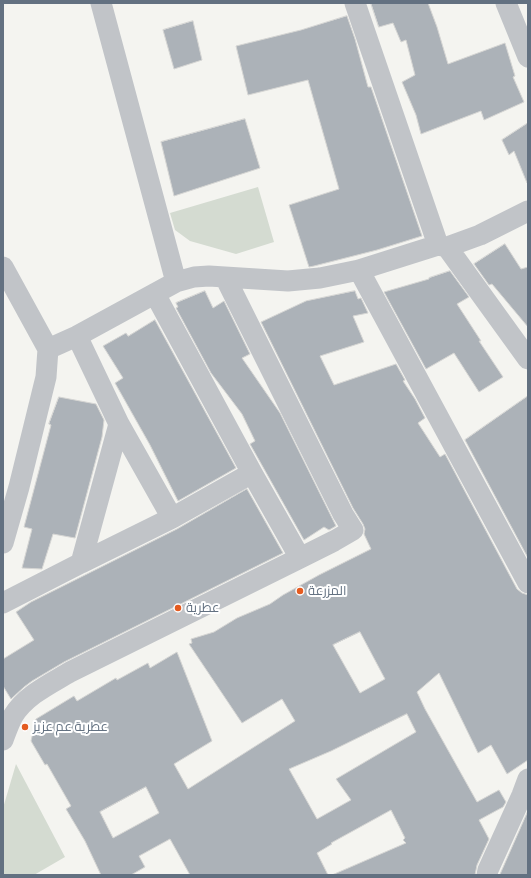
<!DOCTYPE html>
<meta charset="utf-8">
<style>
body{margin:0}
#map{position:relative;width:531px;height:878px;overflow:hidden;background:#f4f4f0;font-family:Manrope,sans-serif}
canvas{display:block}
.frame{position:absolute;inset:0;border:4px solid #637181;pointer-events:none}
</style>
<div id="map">
<canvas width="531" height="878"></canvas>
<div class="frame"></div>
</div>
<script>
const g = document.querySelector('canvas').getContext('2d');
g.lineJoin = 'round';
function fill(path, color) { g.fillStyle = color; g.fill(path, 'evenodd'); }
function trace(path, color, width, dash) { g.strokeStyle = color; g.lineWidth = width; g.lineCap = dash ? 'butt' : 'round'; g.setLineDash(dash || []); g.stroke(path); }
function label(font, color, halo, rows, align = 'center') {
  g.font = font + ' Manrope,Cairo,sans-serif'; g.lineWidth = 4; g.setLineDash([]); g.textBaseline = 'middle'; g.strokeStyle = halo; g.fillStyle = color; for (const [text, x, y, turn = 0] of rows) {
    g.save(); g.translate(x, y); g.rotate((+turn || 0) * Math.PI / 180); g.textAlign = isNaN(turn) ? turn : align; if (halo) g.strokeText(text, 0, 0); g.fillText(text, 0, 0); g.restore();
  }
}
const green = new Path2D(`
 M258,187L274,242L236,254L190,241L175,230L170,213Z
 M16,764L65,857L34,875H3V808Z`);
const building = new Path2D(`
 M371,3H428L437,27L448,64L505,43L515,76L513,77L524,102L484,120L481,111L421,134L416,115L402,82L415,75L406,40L401,42L393,23L379,27Z
 M347,16L355,39L368,87H371L422,236L377,250L314,266L309,267L289,205L339,189L308,80L248,95L236,46L301,30Z
 M193,21L202,60L174,69L163,30Z
 M245,119L260,168L174,196L161,142Z
 M528,123V183H527L514,151L509,155L502,140Z
 M505,244L521,269L528,267V327L492,284L489,285L474,264Z
 M450,271L469,297L457,304L481,341H479L503,377L479,392L454,353L426,369L384,292L429,279V278Z
 M205,291L213,308L224,301L250,354L242,358L280,413L336,526L329,530L324,527L304,540L250,444L255,441L242,414L211,373L176,308L178,307L176,303Z
 M355,291L358,299L361,298L368,313L353,316L364,342L320,356L334,385L396,364L405,380L403,381L415,399L425,418L418,423L440,457L445,454L517,589L522,593L528,595V760L507,774L491,745L478,753L439,673L417,692L425,709L477,802L499,790L506,802L503,807L479,820L489,839L477,865L475,875H332L406,843L403,840L405,838L391,810L331,843L332,844L317,853L328,875H190L170,839L139,856L145,867L131,875H101L85,841L66,809L71,806L47,764L45,765L31,741L36,719L74,696L77,701L116,678L117,680L148,663L150,668L177,652L212,741L174,764L188,789L295,721L282,699L242,723L189,644L192,643L191,639L214,632L237,618L270,604L283,595L319,575L371,549L364,534L365,529L363,524L353,508L261,322L306,301ZM360,632L385,679L360,693L333,645ZM407,714L416,732L336,779L351,800L317,819L289,769L331,751ZM146,787L159,813L113,838L100,812Z
 M155,320L236,468L178,501L150,445L115,383L123,378L103,346L126,333L128,336Z
 M528,396V558L465,440Z
 M59,397L96,404L104,420L102,437L75,538L53,534L42,569L22,568L32,529L24,527L51,425L49,424Z
 M247,489L283,553L64,662L32,681L24,687L11,699L3,686V659L34,640L16,612L31,602L177,529Z
 M528,811V875H499L500,874Z`);
const street = new Path2D(`
 M101,3L176,282
 M355,3L438,245
 M506,3L528,57
 M447,247L528,359
 M3,267L48,349L46,377L19,487L3,543
 M359,270L528,583
 M155,294L252,473L300,558
 M48,349L77,336L176,282L194,277L209,276L288,281L320,278L359,270L438,245L447,247L480,235L528,211
 M119,424L172,518
 M81,563L172,518L252,473
 M3,603L81,563L119,424L77,336
 M3,740C6,732 9,723 13,716C26,695 50,684 70,672L300,558L334,541L353,530L343,514L225,277
 M487,875L488,870L522,795L528,779`);
const markers = [
 [300,591,4,"#e45b20"],
 [178,608,4,"#e45b20"],
 [25,727,4,"#e45b20"]
];
const poiNames = [
 ["المزرعة",308,591],
 ["عطرية",186,608],
 ["عطرية عم عزيز",33,727]
];
fill(green, '#d4dbd1');
fill(building, '#acb2b8');
trace(building, '#d5d5d3', 1);
trace(street, '#c1c4c8', 21);
for (const [x, y, r, color] of markers) { const dot = new Path2D(); dot.arc(x, y, r, 0, 2 * Math.PI); g.fillStyle = color; g.fill(dot); trace(dot, '#fff', 1.5); }
label('13px', '#637181', '#fff', poiNames, 'left');
</script>
